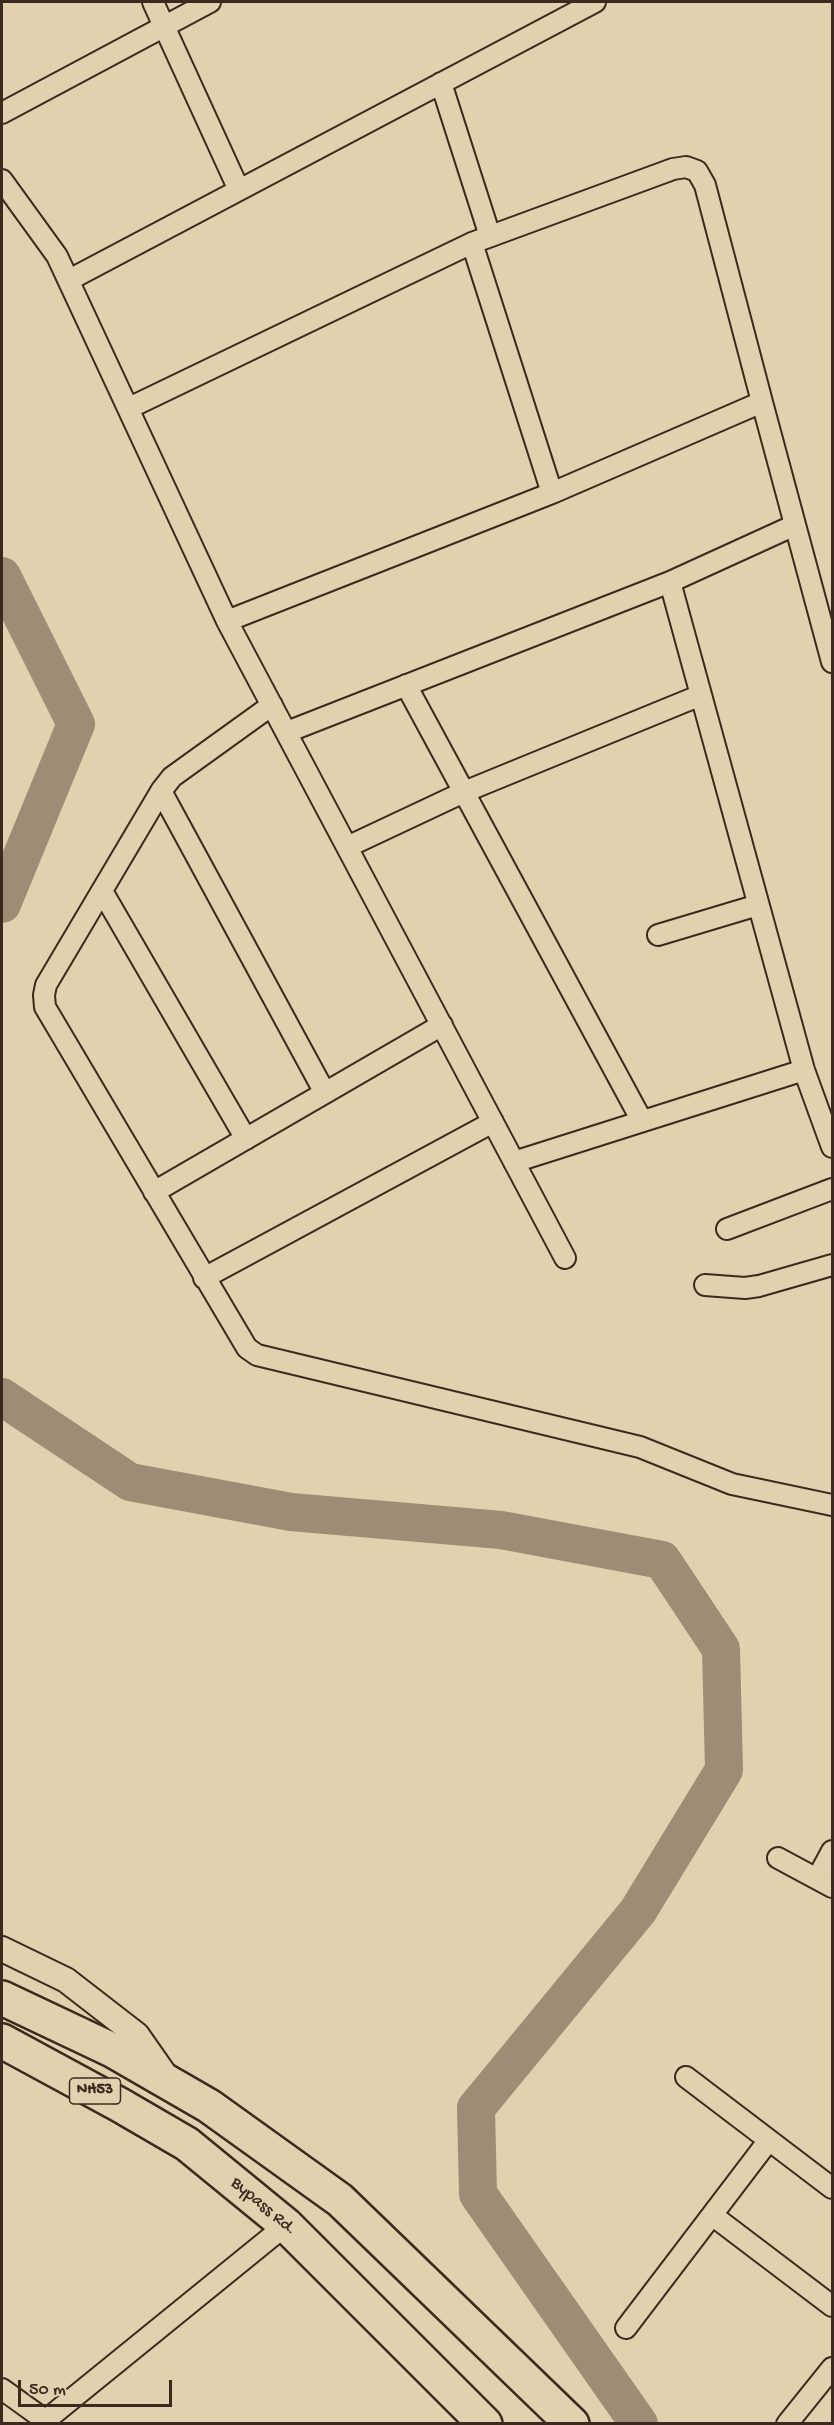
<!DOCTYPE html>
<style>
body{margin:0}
#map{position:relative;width:834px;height:2425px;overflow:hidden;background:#e2d1ae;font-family:"Gochi Hand",sans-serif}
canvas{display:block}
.frame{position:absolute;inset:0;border:3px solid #3b2a1e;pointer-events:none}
.scale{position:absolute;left:18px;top:2380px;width:154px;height:27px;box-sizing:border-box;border:3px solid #3b2a1e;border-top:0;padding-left:8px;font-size:18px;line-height:21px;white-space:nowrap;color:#3b2a1e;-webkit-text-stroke:4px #e2d1ae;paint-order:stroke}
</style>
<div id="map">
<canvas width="834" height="2425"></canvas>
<div class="frame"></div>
<div class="scale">50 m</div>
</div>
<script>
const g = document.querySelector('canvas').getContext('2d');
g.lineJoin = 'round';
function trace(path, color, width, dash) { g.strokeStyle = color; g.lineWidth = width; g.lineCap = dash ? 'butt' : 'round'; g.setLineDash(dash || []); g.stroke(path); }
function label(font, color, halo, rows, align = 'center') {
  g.font = font + ' "Gochi Hand",sans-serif'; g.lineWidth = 4.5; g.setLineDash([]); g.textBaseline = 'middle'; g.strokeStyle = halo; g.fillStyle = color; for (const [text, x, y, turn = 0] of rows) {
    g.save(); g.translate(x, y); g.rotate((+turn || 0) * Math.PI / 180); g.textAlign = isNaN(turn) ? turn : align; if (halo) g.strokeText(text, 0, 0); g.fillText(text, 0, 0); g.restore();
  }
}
const river = new Path2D(`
 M2,576L76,724L2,904
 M2,1397L130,1482L291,1512L501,1530L662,1560L721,1649L724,1770L638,1911L476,2108L478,2194L639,2424`);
const minor = new Path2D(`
 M153,2L239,190
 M441,83L490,236
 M2,113L210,2
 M2,180L57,256L227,621L552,493L762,402L832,662
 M472,243L552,493
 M69,280L595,2
 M129,408L472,243L673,169L686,167L697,171L705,185L762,402
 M670,582L804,1070L832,1147
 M227,621L565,1258
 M406,685L642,1121
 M272,705L172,777L161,791L46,985L44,995L45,1007L247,1348L257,1355L640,1447L732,1484L832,1505
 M287,732L670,582L795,525
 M161,791L325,1093
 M347,847L464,792L701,695
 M102,891L246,1139
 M658,935L758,905
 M514,1162L804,1070
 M154,1192L442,1025
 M727,1229L832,1189
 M204,1278L493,1122
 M705,1285L745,1288L759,1286L832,1265
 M778,1858L832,1887
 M817,1879L832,1851
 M686,2077L832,2188
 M712,2215L832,2306
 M626,2328L769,2140
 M2,2389L45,2420
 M41,2424L286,2225
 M787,2424L832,2368`);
const tertiary = new Path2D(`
 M2,1949L66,1980L137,2035L167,2078`);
const trunk = new Path2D(`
 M2,1998L112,2050L209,2106L340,2200L572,2424
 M2,2041L120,2105L187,2144L286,2225L485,2424`);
const shields = [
 [95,2091,51]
];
const shieldNames = [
 ["NH53",95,2091]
];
const streetNames = [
 ["Bypass Rd.",263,2207,40]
];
trace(river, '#9e8d74', 38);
trace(minor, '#3b2a1e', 24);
trace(tertiary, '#3b2a1e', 28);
trace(trunk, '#3b2a1e', 38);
trace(minor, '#e2d1ae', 20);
trace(tertiary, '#e2d1ae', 24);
trace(trunk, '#e2d1ae', 33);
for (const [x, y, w] of shields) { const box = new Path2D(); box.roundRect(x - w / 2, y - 13, w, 26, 4.5); g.fillStyle = '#e2d1ae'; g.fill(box); trace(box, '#3b2a1e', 1.5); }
label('bold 16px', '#3b2a1e', null, shieldNames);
label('18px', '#3b2a1e', '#e2d1ae', streetNames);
</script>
